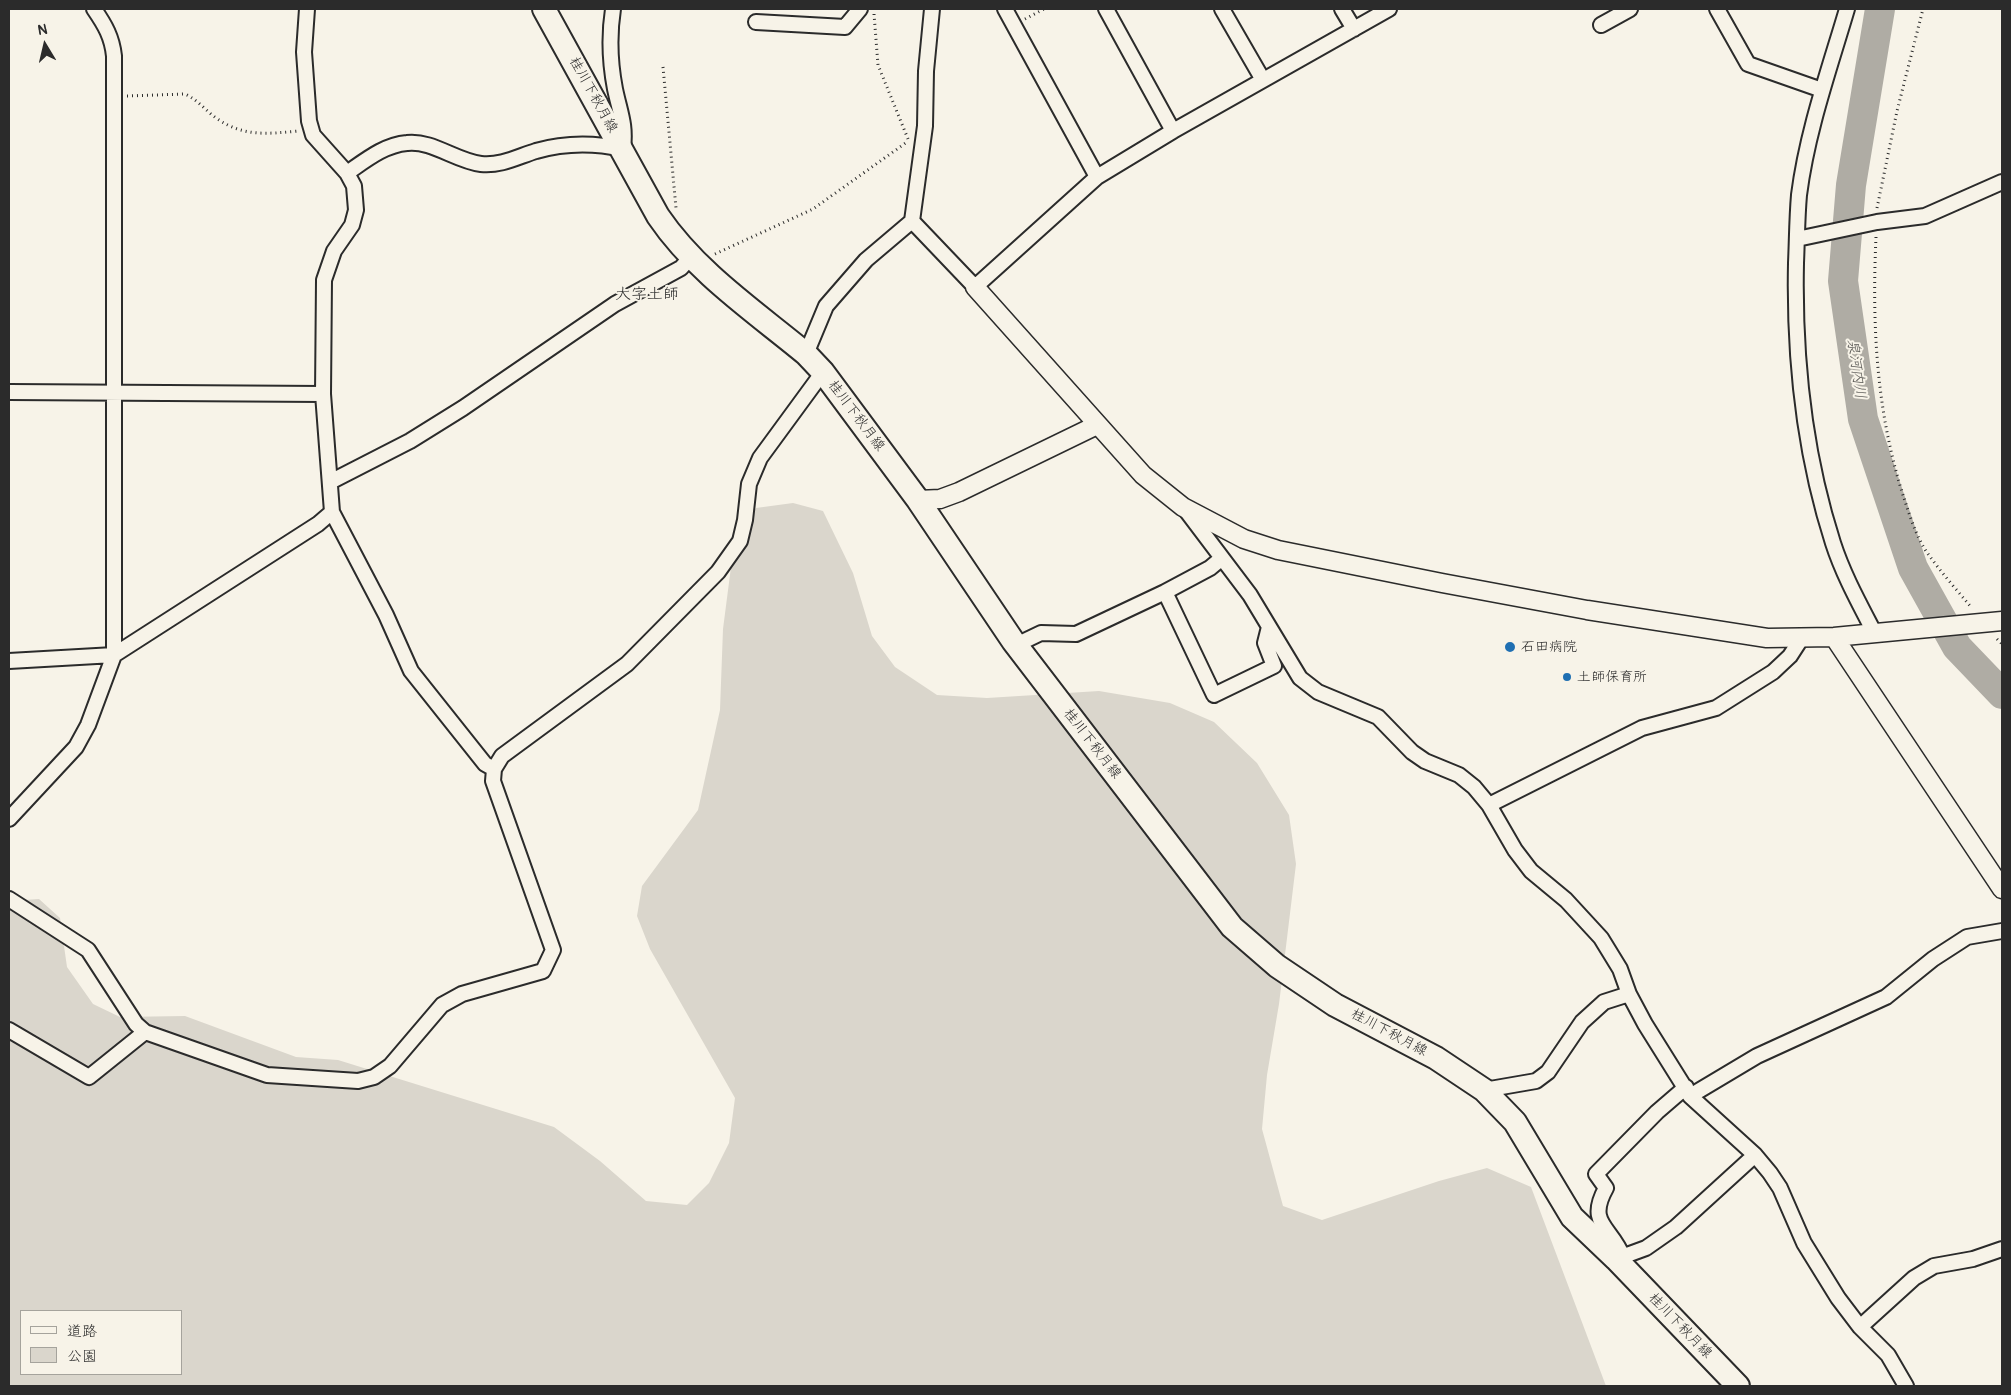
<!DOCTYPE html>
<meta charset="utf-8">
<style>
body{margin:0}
#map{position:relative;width:2011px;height:1395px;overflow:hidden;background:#f7f3e8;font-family:Pangolin,"Klee One",sans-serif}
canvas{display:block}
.frame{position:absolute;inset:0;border:10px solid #2b2b2b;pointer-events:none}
.legend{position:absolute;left:20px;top:1310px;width:162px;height:65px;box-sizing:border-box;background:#f7f3e8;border:1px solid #a5a39c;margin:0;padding:6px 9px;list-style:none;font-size:15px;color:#2b2b2b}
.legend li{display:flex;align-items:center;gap:10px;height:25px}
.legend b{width:25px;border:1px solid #a5a39c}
.north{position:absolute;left:20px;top:20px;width:50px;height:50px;-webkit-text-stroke:4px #f7f3e8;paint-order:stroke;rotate:351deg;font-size:14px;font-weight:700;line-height:20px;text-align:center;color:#2b2b2b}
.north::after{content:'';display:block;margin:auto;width:18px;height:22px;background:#2b2b2b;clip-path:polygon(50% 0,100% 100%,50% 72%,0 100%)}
</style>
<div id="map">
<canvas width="2011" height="1395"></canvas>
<div class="frame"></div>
<ul class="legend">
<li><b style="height:6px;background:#f7f3e8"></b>道路</li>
<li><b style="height:14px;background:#dad6cc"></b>公園</li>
</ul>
<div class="north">N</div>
</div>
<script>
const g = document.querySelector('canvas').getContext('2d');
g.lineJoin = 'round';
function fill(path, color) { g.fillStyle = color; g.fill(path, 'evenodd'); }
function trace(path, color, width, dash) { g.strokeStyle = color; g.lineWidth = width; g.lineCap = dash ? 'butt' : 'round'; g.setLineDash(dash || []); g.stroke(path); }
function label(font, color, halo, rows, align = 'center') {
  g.font = font + ' Pangolin,"Klee One",sans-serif'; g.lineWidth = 4; g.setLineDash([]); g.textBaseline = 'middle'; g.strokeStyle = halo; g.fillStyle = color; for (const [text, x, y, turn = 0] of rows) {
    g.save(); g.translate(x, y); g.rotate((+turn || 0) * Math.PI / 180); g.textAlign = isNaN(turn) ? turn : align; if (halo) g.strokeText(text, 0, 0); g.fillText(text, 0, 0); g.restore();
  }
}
const green = new Path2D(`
 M793,503L823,511L853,573L872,636L895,667L937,695L987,698L1099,691L1170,703L1214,722L1257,763L1289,815L1296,864L1279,1004L1267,1075L1262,1129L1283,1206L1322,1220L1439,1181L1487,1168L1531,1187L1606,1386H9V901L39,899L60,918L67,967L93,1004L120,1017L185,1016L296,1057L338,1060L554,1127L600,1161L646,1201L687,1205L709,1183L729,1143L735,1098L650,949L637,916L642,886L698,810L720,710L723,629L735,536L756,508ZM21,1311H181V1374H21Z`);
const river = new Path2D(`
 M1880,9L1851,185L1843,281L1863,419L1913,568L1957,647L2002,694`);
const path = new Path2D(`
 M874,14L878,65L908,139
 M1025,19L1044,9
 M663,67L676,208
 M127,96L185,94C198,100 205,110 216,118C243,137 267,134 298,131
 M1877,208L1897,111L1923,9
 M1876,237C1872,324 1876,410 1903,495C1909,513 1915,534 1926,551C1939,570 1956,589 1971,607
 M715,254L813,209L907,142
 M1997,639L2002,644`);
const minor = new Path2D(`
 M307,9L304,52L309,121L313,135L347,173L354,186L356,210L352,225L334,251L324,280L323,394L332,512L386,615L411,671L485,764L494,769
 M1005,9L1097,177
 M1106,9L1173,131
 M1222,9L1263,80
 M1342,9L1354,29
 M1717,9L1748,64L1822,90
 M1847,9C1829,70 1807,132 1799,195C1797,218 1797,241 1796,263C1794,358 1804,453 1833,543C1843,574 1859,603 1874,632
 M756,22L845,27L860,9
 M1601,25L1630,9
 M347,173C366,160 384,145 407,143C432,140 456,161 481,164C501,166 517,157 536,151C564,143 595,143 623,149C626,124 620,113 615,89C610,63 609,35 613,9
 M912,221L975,287L1097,177L1173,131L1389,9
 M1797,239L1877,222L1925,216L2002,182
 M806,354L826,306L866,260L912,221L925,126L926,71L932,9
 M9,392L323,394
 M330,482L410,441L463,408L615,304L681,268L690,258
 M1185,509L1250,595L1300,678L1318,692L1378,717L1412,752L1425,761L1459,775L1474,787L1489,805L1515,850L1531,871L1566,900L1601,938L1620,969L1629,994L1645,1024L1690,1096L1755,1155L1770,1173L1780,1188L1804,1243L1838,1298L1860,1327L1888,1355L1906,1386
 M1222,558L1210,568L1165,592L1214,695L1274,666L1265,643L1269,627
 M1016,645L1041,633L1076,634L1165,592
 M9,661L114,655L318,524L332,512
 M1489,805L1642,728L1716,708L1773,672L1790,656L1801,639
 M9,819L76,747L88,725L114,655V56C112,37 105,25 94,9
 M9,899L88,950L136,1024L145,1032L267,1075L358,1081L374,1077L390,1066L442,1005L462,994L543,971L553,950L493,781L494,769L502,756L627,664L718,572L740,541L745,520L749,484L760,458L823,372
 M9,1030L89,1077L145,1032
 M1484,1090L1536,1081L1548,1072L1582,1022L1604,1002L1629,994
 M1690,1096L1757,1056L1886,997L1933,959L1967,937L2002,931
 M1623,1257C1611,1226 1586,1224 1606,1188L1596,1174L1657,1112L1686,1087
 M1616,1259L1646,1248L1676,1227L1755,1155
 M1860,1327L1914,1278L1934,1266L1973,1259L2002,1249`);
const tertiary = new Path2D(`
 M975,287L1143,475L1183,507L1244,539L1278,550L1442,583L1587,610L1767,638L1834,637L2002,621
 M918,500L940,499L959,492L1097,425
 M1834,637L2002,889`);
const primary = new Path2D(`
 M544,9L658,216C696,272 754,311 806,354L823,372L918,500L1013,641L1232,927L1277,966L1335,1005L1436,1058L1484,1090L1515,1122L1572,1217L1616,1259L1738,1386`);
const markers = [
 [1510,647,6,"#1f6fb2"],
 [1567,677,5,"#1f6fb2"]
];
const streetNames = [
 ["桂川下秋月線",593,95,61],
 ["桂川下秋月線",856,416,53],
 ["桂川下秋月線",1092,744,52],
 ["桂川下秋月線",1389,1033,28],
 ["桂川下秋月線",1680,1326,46]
];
const poiNames = [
 ["石田病院",1521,647],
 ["土師保育所",1577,677]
];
const waterNames = [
 ["泉河内川",1856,369,82]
];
const quarterNames = [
 ["大字土師",647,295]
];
fill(green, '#dad6cc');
trace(river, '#afaca4', 30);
trace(minor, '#2b2b2b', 18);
trace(tertiary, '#2b2b2b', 21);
trace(primary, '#2b2b2b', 26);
trace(path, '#2b2b2b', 3, [1, 4]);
trace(minor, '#f7f3e8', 14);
trace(tertiary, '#f7f3e8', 18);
trace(primary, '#f7f3e8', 22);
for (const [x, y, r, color] of markers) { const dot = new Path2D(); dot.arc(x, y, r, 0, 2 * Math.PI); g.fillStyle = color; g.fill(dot); trace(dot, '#f7f3e8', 2); }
label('14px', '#2b2b2b', '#f7f3e8', streetNames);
label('14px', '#2b2b2b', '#f7f3e8', poiNames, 'left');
label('italic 15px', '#53524f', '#f7f3e8', waterNames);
label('16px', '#2b2b2b', '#f7f3e8', quarterNames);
</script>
